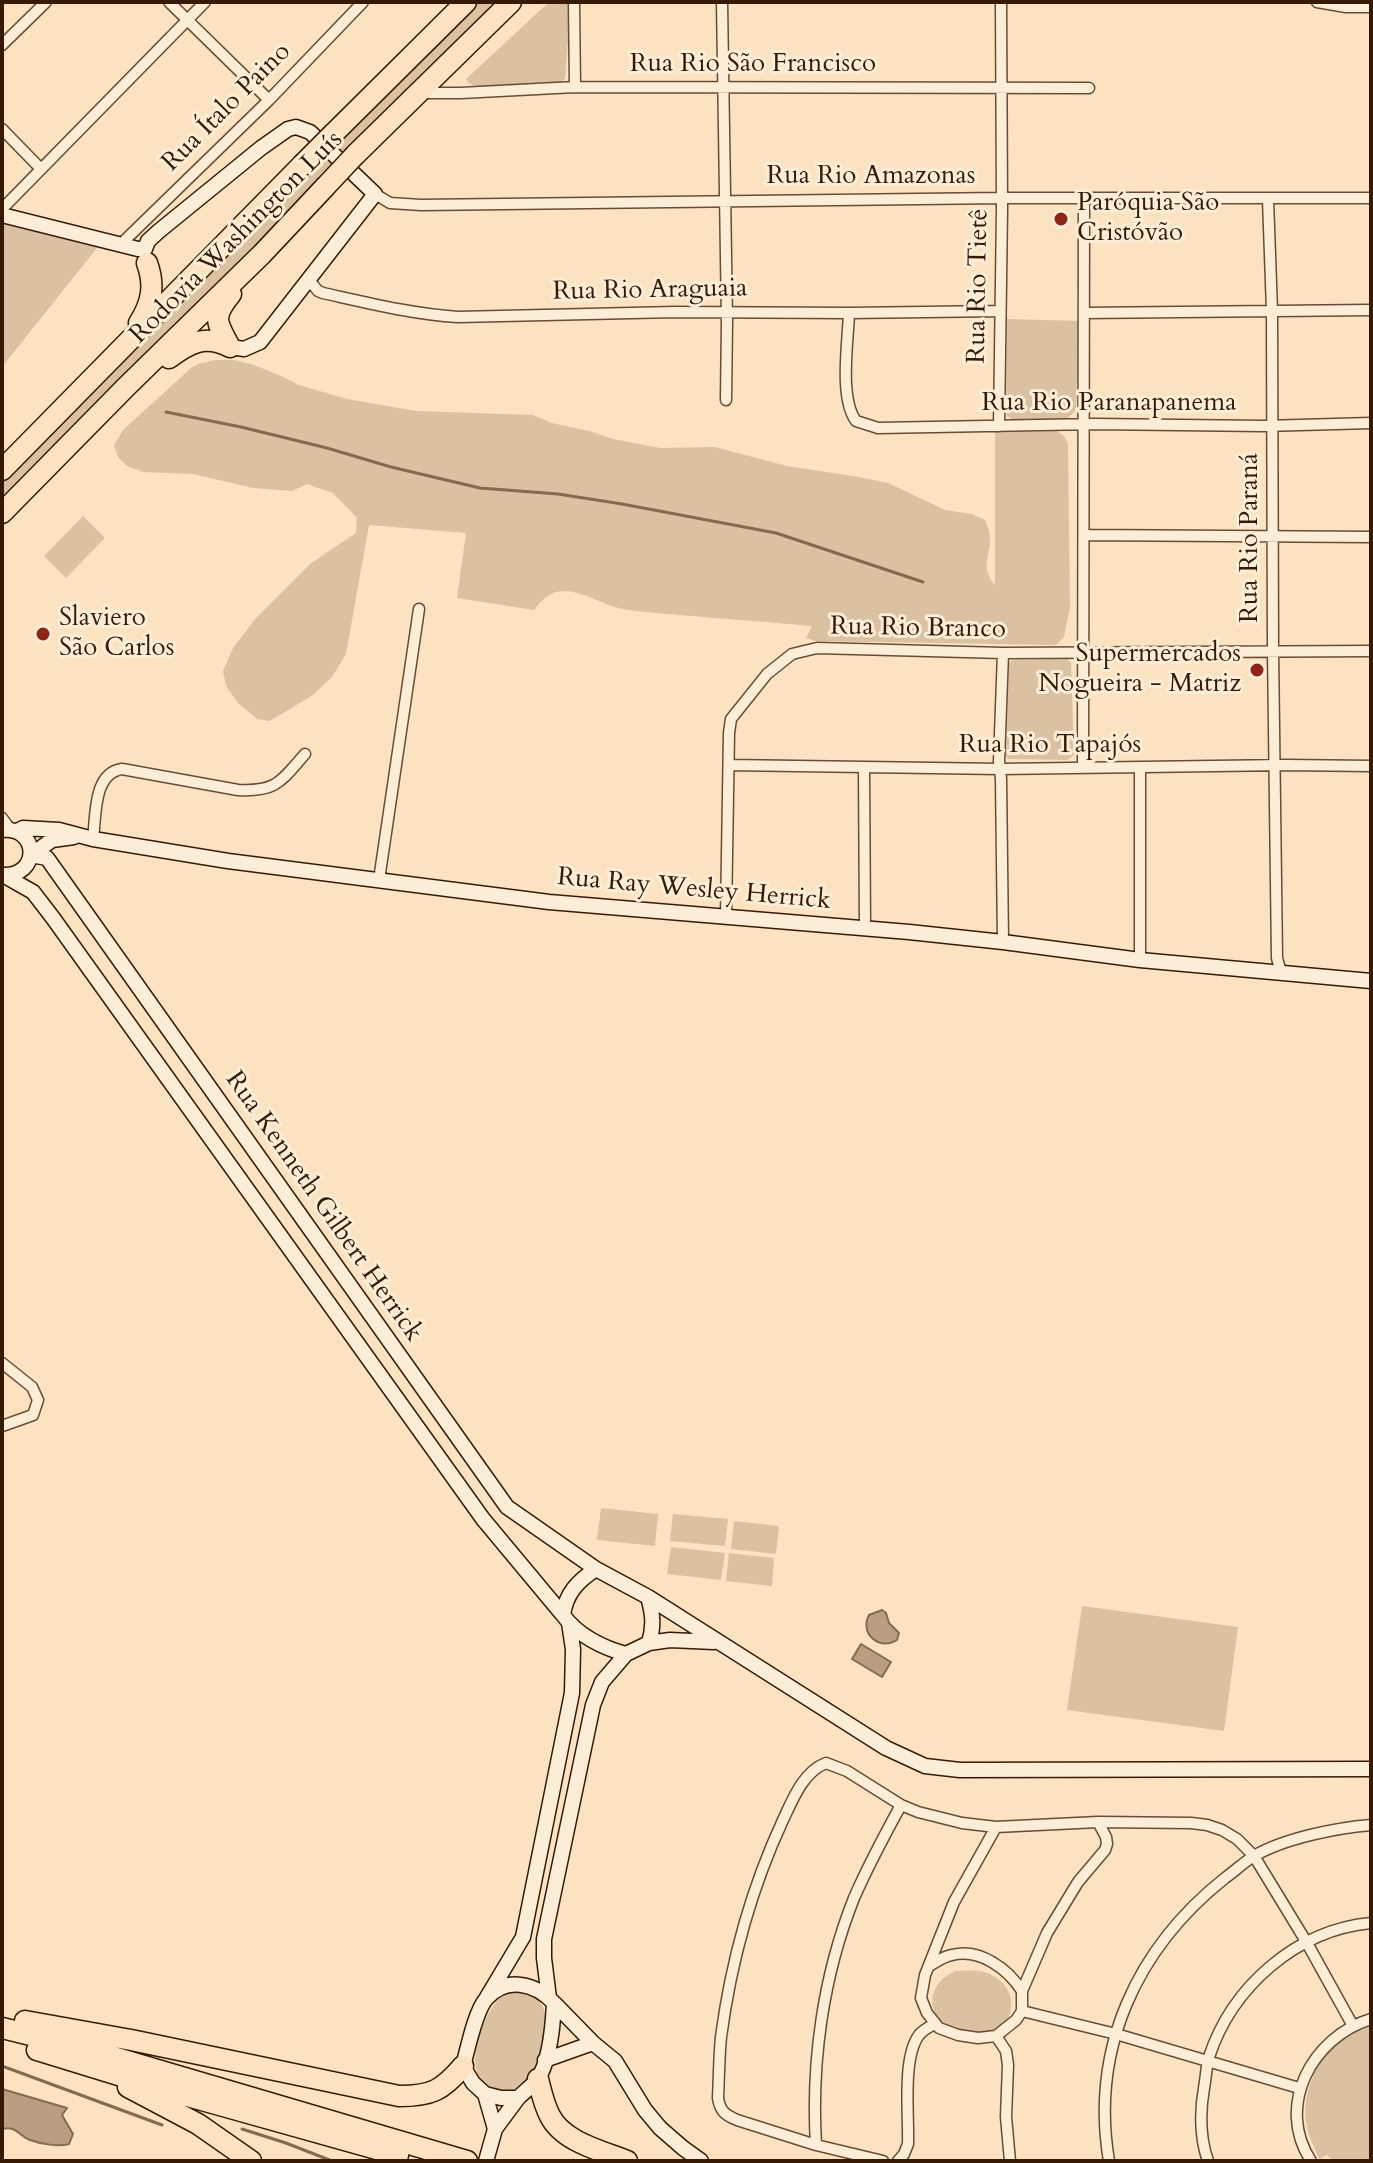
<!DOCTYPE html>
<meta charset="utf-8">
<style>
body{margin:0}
#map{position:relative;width:1373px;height:2163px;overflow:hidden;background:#fbe3c2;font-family:Cardo,serif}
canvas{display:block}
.frame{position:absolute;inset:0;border:4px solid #371a06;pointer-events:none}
</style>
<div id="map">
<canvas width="1373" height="2163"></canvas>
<div class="frame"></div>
</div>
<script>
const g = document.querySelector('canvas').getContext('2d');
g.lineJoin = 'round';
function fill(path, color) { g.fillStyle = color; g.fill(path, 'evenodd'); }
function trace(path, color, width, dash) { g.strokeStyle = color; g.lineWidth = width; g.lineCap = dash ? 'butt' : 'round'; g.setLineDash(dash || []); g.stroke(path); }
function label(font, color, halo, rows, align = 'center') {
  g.font = font + ' Cardo,serif'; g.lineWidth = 6; g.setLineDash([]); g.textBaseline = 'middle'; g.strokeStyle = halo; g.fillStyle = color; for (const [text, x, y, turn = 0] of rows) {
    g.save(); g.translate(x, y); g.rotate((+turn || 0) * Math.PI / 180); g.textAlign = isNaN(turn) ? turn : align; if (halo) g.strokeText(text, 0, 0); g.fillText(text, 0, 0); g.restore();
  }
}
const green = new Path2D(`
 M473,2H499L346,156L333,142Z
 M549,2H571L565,79L560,82L481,87C475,86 469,85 466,79Z
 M323,152L335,165L2,504V479Z
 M2,219L97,244V248L2,367Z
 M1007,319L1079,321L1076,405C1075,413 1071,416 1064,420H1015L1007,416L1006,411Z
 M215,360H234L254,365L279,375L299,385L347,399L416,411L533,415L552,423L593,432L613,439L660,448L715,447L787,466L853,476L888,483L945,510L972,514L985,520C988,526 990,533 990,540C990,558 980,567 995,585V432L1057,431L1064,436L1068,444L1070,607L1064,637L1056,645L815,641L806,638L812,626C751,620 689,617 628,610C606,607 587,592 564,591C550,591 542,600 534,610L457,598L466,533L369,525L346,654L332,677L313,695L270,721L257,719L238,703L226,686L223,671L233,648L256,618L310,564L356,533L357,518L333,493L307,484L292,491L253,488L193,474L143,472L127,466L118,457L114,445L123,430L191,368L198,364Z
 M83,516L105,538L66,578L44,556Z
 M1067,659L1071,663L1074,755L1067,760L1008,759L1006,756L1009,663L1012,660Z
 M601,1508L658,1514L655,1546L597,1540Z
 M673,1514L728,1519L725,1546L670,1541Z
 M734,1521L779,1526L776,1554L731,1549Z
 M671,1547L725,1553L721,1580L667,1574Z
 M729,1553L774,1558L772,1586L726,1581Z
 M1082,1606L1238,1627L1224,1731L1067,1710Z
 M955,1971C963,1971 973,1970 980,1971C1013,1978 1022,2011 997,2033C987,2034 974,2037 965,2035C964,2035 954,2030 953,2030C924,2016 926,1984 955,1971Z
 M508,1992C547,1991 550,2013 542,2045C536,2069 521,2105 489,2087C459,2070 484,2005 508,1992Z
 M1371,2026V2161H1334L1327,2155L1319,2159C1316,2151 1312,2143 1309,2135C1297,2098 1316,2056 1347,2036C1354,2031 1363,2029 1371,2026Z`);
const water = new Path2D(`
 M882,1610L886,1613L889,1623L899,1633L897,1640C880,1651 859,1634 869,1615Z
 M861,1644L891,1662L882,1677L852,1659Z
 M2,2089L67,2108L62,2115L73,2134L69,2144C58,2147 41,2144 30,2140C19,2136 16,2125 2,2129Z`);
const stream = new Path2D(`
 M166,412L241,427L327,448L391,467L480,488L558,494L622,504L776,533L923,582
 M2,2066L162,2125
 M242,2129L286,2143L332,2161`);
const street = new Path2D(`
 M169,2L269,100
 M574,2L575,87
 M722,2L727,321L726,400
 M1317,2L1346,7H1371
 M2,45L46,2
 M419,93H461L575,87L1089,88
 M2,129L41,169
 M375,194L390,203L421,205L1002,198H1371
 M1268,199L1272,311L1273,651L1277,958L1281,973
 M2,209L205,2
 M121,244L269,100L363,2
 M309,280L318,291L323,293C368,303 412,314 458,317L675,312L849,313L1000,311
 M849,313C848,342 839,398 856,421L878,428L1094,424L1264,426L1371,423
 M1084,313L1371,310
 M999,426L1002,209L1001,2
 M1084,535L1371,537
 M1003,653L999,761L1001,779L1003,942
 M729,765L1000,769L1286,765L1371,766
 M864,768L865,928
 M1083,768L1084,199
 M1140,768V960
 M2,818L10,829
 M93,839C96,816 93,773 122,769L238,790C277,792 281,781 305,754
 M379,880L419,609
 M726,916L729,733L731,719L767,674L792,654L817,648L1003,653L1371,651
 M2,1363L32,1387L38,1400L33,1415L2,1426
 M996,1827L954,1902L925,1975L921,1998L927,2013L939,2028L958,2035L978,2038L996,2036L1016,2020L1022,2011V1991L1047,1933L1078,1882L1105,1850L1107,1844L1106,1837L1098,1822
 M929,1966C936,1962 944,1956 952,1955C980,1948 1008,1969 1022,1991
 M1022,2011L1116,2034L1299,2088
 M996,2036L1006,2051L1008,2065L1006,2117L1010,2161
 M816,2145C811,2062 823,1976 854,1898C868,1866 884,1836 901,1805
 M883,2161L816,2145L737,2120C725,2115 720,2111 718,2098C719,2078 719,2057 721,2037C731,1962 751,1889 783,1820C793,1799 803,1772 826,1763L847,1771L901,1805L918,1812L962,1823L996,1827L1098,1822L1191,1823L1207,1825L1222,1830L1237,1839L1254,1856L1307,1943L1353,2026
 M898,2161L904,2154L908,2144C909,2115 902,2058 919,2035C924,2029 929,2027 935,2024
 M1109,2161C1090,2048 1137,1948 1225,1878C1235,1871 1244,1862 1254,1856C1285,1838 1336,1828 1371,1825
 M1208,2161C1200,2138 1200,2111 1204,2088C1206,2078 1206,2067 1209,2057C1232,1987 1296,1930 1371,1923
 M1311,2161C1275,2106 1312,2037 1371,2019`);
const secondary = new Path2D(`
 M2,215L138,249H145
 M145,249L148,241L159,231L261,148L288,129L296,127L310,132L375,194L260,342L244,349L230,347
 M2,830C39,826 41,877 2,875
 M17,831L23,828L59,830L93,839L228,861L549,902L909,932L1003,942L1140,960L1371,981
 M31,855L47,858L507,1507L596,1569
 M31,855L52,840L74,837
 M3,875L33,892L53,918L483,1519L563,1615
 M596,1569L648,1597C653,1614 654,1626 649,1643L626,1654C603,1648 577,1635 563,1615C566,1593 578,1581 596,1569Z
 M648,1597L886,1748L925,1766L960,1770L1371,1769
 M649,1643L670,1640L714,1642
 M549,1998L544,1958V1939L593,1705L602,1682L626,1654
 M486,1999L523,1937L572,1693L573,1649L569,1623
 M554,2003L593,2043L615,2061L645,2110L660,2128L683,2148L701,2161
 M545,2060L593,2043
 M485,2094L501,2098H518C524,2092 532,2086 537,2080C550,2062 553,2024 554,2003C535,1983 506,1976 486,1999C475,2012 468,2048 463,2066L473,2083L485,2094L495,2129
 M486,2161L495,2129L518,2098`);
const highway = new Path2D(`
 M333,134L466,2
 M355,155L511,2
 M139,323C152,303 155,285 147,263
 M230,347C216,322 212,317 231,294
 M169,358C189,343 205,334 230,347
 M2,470L302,165
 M2,513L126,387L262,254L325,187
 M25,2021L131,2040L399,2096C431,2096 442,2091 463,2066
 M2,2028L83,2048L467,2161
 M37,2050L177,2093L398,2155
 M538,2079C541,2091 544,2105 550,2116C563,2142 602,2151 627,2161
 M128,2087L198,2124L251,2161`);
const highwayBridge = new Path2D(`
 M302,165L333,134
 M325,187L355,155`);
const markers = [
 [1061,219,8,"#8f2418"],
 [43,634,8,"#8f2418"],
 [1257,670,8,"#8f2418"]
];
const streetNames = [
 ["Rua Rio São Francisco",753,65],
 ["Rua Ítalo Paino",227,108,-45],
 ["Rua Rio Amazonas",871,177],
 ["Rodovia Washington Luís",237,238,-45],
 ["Rua Rio Tietê",979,286,-89],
 ["Rua Rio Araguaia",650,291,-1],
 ["Rua Rio Paranapanema",1109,404],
 ["Rua Rio Paraná",1251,538,-90],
 ["Rua Rio Branco",918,629,1],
 ["Rua Rio Tapajós",1050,746],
 ["Rua Ray Wesley Herrick",694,890,5],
 ["Rua Kenneth Gilbert Herrick",323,1207,55]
];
const poiNames = [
 ["Paróquia São",1077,204],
 ["Cristóvão",1077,234],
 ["Slaviero",59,619],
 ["São Carlos",59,649],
 ["Supermercados",1241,655,"right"],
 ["Nogueira - Matriz",1241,685,"right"]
];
fill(green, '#dac1a2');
fill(water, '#b89f82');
trace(water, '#846a50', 2);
trace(stream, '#846a50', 3);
trace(street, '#684c35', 13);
trace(secondary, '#371a06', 17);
trace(highway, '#371a06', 23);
trace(street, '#fcedd7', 10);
trace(secondary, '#fcedd7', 14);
trace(highway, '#fbe3c2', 20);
trace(highwayBridge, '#371a06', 23, []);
trace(highwayBridge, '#fbe3c2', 20);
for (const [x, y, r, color] of markers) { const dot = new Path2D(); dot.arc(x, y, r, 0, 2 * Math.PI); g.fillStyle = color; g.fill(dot); trace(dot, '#fcedd7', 3); }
label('26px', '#371a06', '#fcedd7', streetNames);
label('26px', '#371a06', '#fcedd7', poiNames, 'left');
</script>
